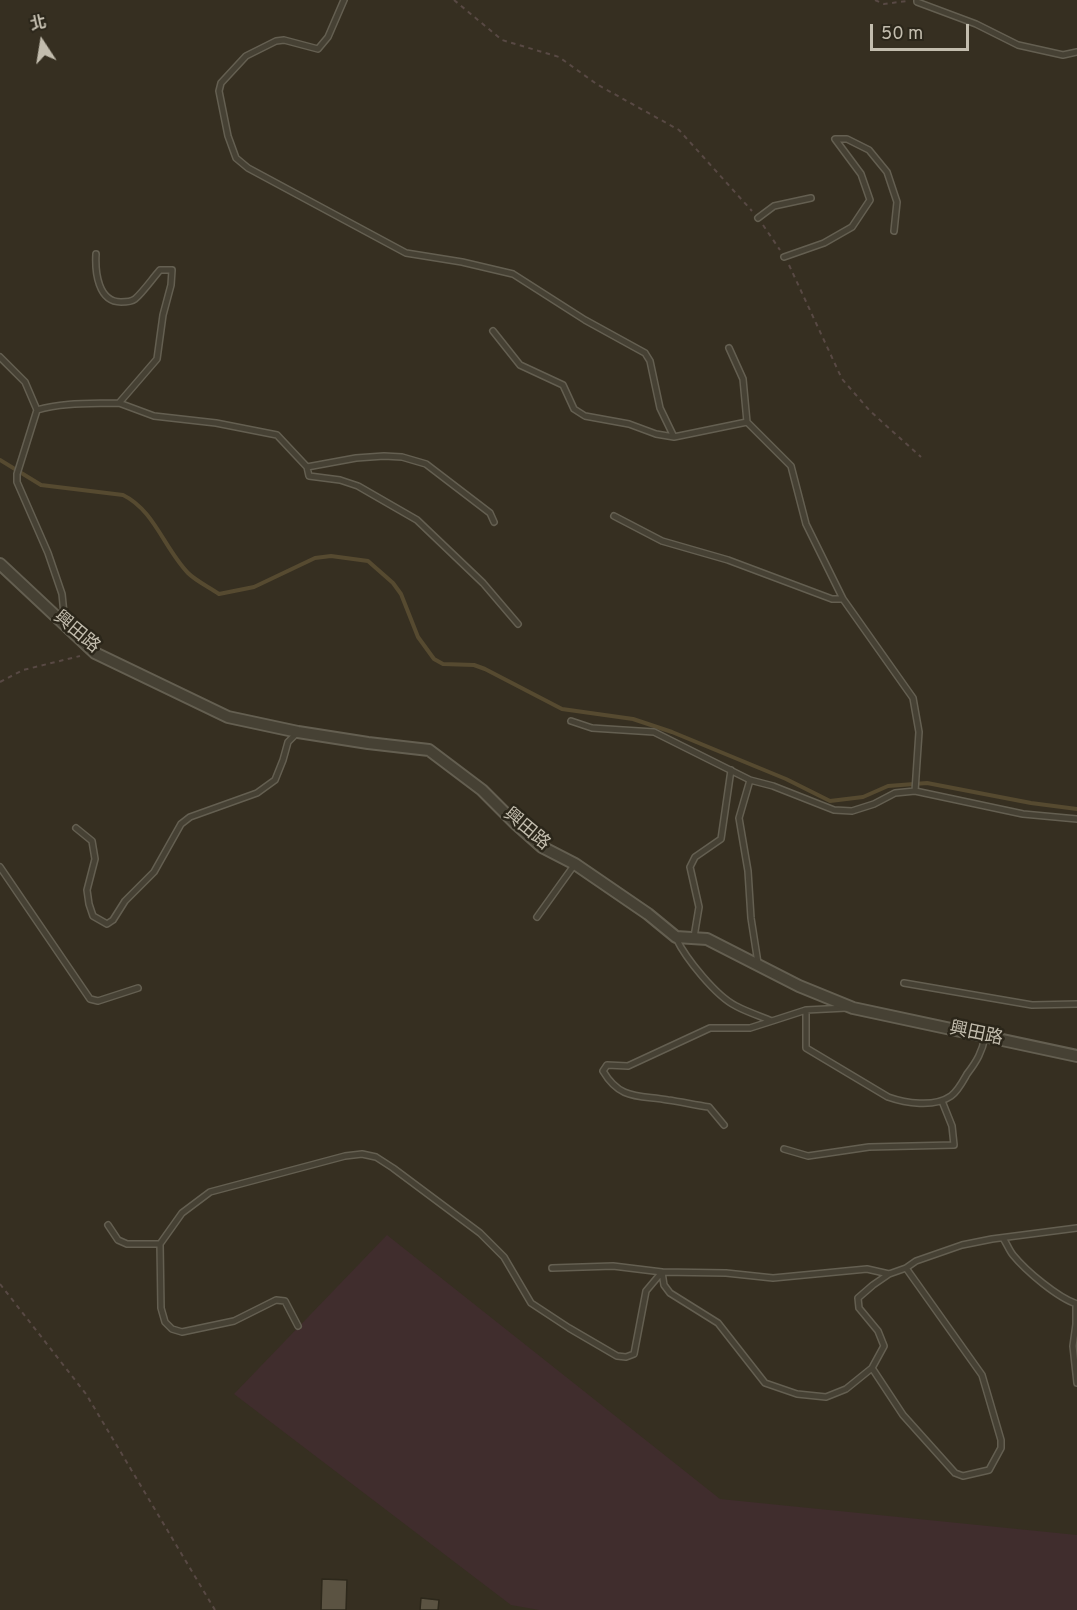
<!DOCTYPE html>
<meta charset="utf-8">
<style>
body{margin:0}
#map{position:relative;width:1077px;height:1610px;overflow:hidden;background:#362f21;font-family:Overpass,"Noto Sans TC",sans-serif}
canvas{display:block}
.north{position:absolute;left:12px;top:12px;width:60px;height:60px;-webkit-text-stroke:4px #2b261a;paint-order:stroke;rotate:348deg;font-size:16px;font-weight:700;line-height:24px;text-align:center;color:#c3bdae}
.north::after{content:'';display:block;margin:auto;width:21px;height:27px;background:#c3bdae;clip-path:polygon(50% 0,100% 100%,50% 72%,0 100%)}
.scale{position:absolute;left:870px;top:24px;width:99px;height:27px;box-sizing:border-box;border:3px solid #c3bdae;border-top:0;padding-left:8px;font-size:18px;line-height:21px;white-space:nowrap;color:#c3bdae;-webkit-text-stroke:4px #2b261a;paint-order:stroke}
</style>
<div id="map">
<canvas width="1077" height="1610"></canvas>
<div class="north">北</div>
<div class="scale">50 m</div>
</div>
<script>
const g = document.querySelector('canvas').getContext('2d');
g.lineJoin = 'round';
function fill(path, color) { g.fillStyle = color; g.fill(path, 'evenodd'); }
function trace(path, color, width, dash) { g.strokeStyle = color; g.lineWidth = width; g.lineCap = dash ? 'butt' : 'round'; g.setLineDash(dash || []); g.stroke(path); }
function label(font, color, halo, rows, align = 'center') {
  g.font = font + ' Overpass,"Noto Sans TC",sans-serif'; g.lineWidth = 5; g.setLineDash([]); g.textBaseline = 'middle'; g.strokeStyle = halo; g.fillStyle = color; for (const [text, x, y, turn = 0] of rows) {
    g.save(); g.translate(x, y); g.rotate((+turn || 0) * Math.PI / 180); g.textAlign = isNaN(turn) ? turn : align; if (halo) g.strokeText(text, 0, 0); g.fillText(text, 0, 0); g.restore();
  }
}
const green = new Path2D(`
 M387,1235L720,1499L1077,1535V1610H539L511,1605L234,1394Z`);
const stream = new Path2D(`
 M0,460L41,485L123,495C154,510 164,548 188,573C196,581 209,587 219,594L254,587L315,558L331,556L368,561L393,583L401,594L418,637L434,659L443,664L474,665L485,669L562,709L633,719L672,732L786,779L830,801L863,797L888,786L927,783L1031,803L1077,809`);
const building = new Path2D(`
 M322,1579L347,1580L346,1610H321Z
 M421,1598L439,1600L438,1610H420Z`);
const path = new Path2D(`
 M454,0L502,40L559,57L598,85L679,130L752,211
 M875,0L884,4L907,1
 M763,225L780,250
 M789,265L842,379L870,411L921,457
 M0,682L23,670L80,656
 M0,1284L86,1394L215,1610`);
const service = new Path2D(`
 M344,0L328,37L318,49L284,40L276,41L246,56L221,83L219,91L228,136L236,158L248,168L406,253L462,262L513,274L585,320L645,353L650,361L660,408L674,437L656,434L629,424L585,416L574,409L563,385L520,365L493,331
 M917,0V2L976,24L1018,45L1063,55L1077,52
 M758,218L774,206L811,198
 M784,257L824,243L852,227L870,200L861,174L835,139H847L869,150L887,172L897,202L894,231
 M0,357L25,382L37,410C64,402 92,404 119,403L157,359L163,315L171,285L172,270H160C152,279 144,291 135,299C131,302 126,302 121,302C98,302 95,272 96,254
 M119,403L154,416L216,423L277,435L307,467L356,458L384,456L402,457L426,464L490,513L494,522
 M37,410L17,474V482L48,553L62,594L65,624
 M674,437L747,422L743,379L729,348
 M307,467L309,476L340,480L358,486L417,520L483,583L518,624
 M614,516L662,541L728,560L832,599H843L806,524L791,466L747,422
 M843,599L913,698L919,732L915,791
 M571,721L592,728L654,732L750,780
 M76,828L92,841L95,859L87,890L89,904L93,916L107,924L113,920L125,901L154,872L181,824L190,817L257,793L275,780L283,760L288,742L297,733
 M0,867L90,999L98,1001L138,988
 M537,917L575,864
 M694,937L699,907L690,867L695,857L721,839L731,770
 M676,938C686,959 716,996 736,1006C747,1012 760,1016 772,1021L750,1028H710L628,1066L607,1065L603,1071C620,1100 638,1095 668,1100C682,1102 695,1105 709,1107L724,1125
 M758,963L751,918L748,871L739,818L750,780L773,786L834,810L852,811L874,804L895,793L915,791L1023,814L1077,819
 M904,983L1032,1005L1077,1004
 M806,1010V1048L888,1097C905,1103 934,1108 951,1096C958,1091 963,1081 967,1074C977,1061 982,1052 985,1037
 M772,1021L806,1010L846,1008
 M784,1149L808,1156L869,1147L954,1145L952,1126L942,1101
 M108,1225L118,1240L127,1244H160L182,1213L210,1192L345,1156L362,1154L376,1157L393,1168L480,1233L504,1257L531,1303L569,1328L617,1356L626,1357L634,1354L646,1291L662,1272L726,1273L773,1278L867,1269L889,1274L906,1268L916,1261L962,1245L992,1239L1077,1228
 M1003,1238C1007,1244 1009,1250 1013,1255C1026,1271 1058,1298 1077,1304
 M160,1244L161,1308L165,1322L172,1329L182,1332L234,1321L276,1300L285,1301L298,1326
 M552,1268L613,1266L662,1272L664,1285L670,1293L718,1323L765,1383L797,1394L826,1397L846,1389L872,1368L884,1346L878,1331L859,1308L858,1298L873,1285L889,1274
 M1076,1305V1324L1073,1346L1077,1383
 M872,1368L903,1415L955,1473L963,1476L989,1470L1001,1448V1440L982,1375L906,1268`);
const minor = new Path2D(`
 M0,564L95,653L228,717L298,732L368,743L429,750L482,790L516,824L542,847L575,864L648,914L676,937L707,939L799,986L853,1008L1077,1056`);
const streetNames = [
 ["興田路",76,633,40],
 ["興田路",526,830,40],
 ["興田路",976,1035,12]
];
fill(green, '#402d2d');
trace(stream, '#564a30', 4);
fill(building, '#5b5342');
trace(building, '#2d281b', 1.5);
trace(service, '#645f51', 8);
trace(minor, '#645f51', 14);
trace(path, '#584944', 2, [4.5, 4.5]);
trace(service, '#464134', 5);
trace(minor, '#464134', 10);
label('18px', '#c3bdae', '#2b261a', streetNames);
</script>
